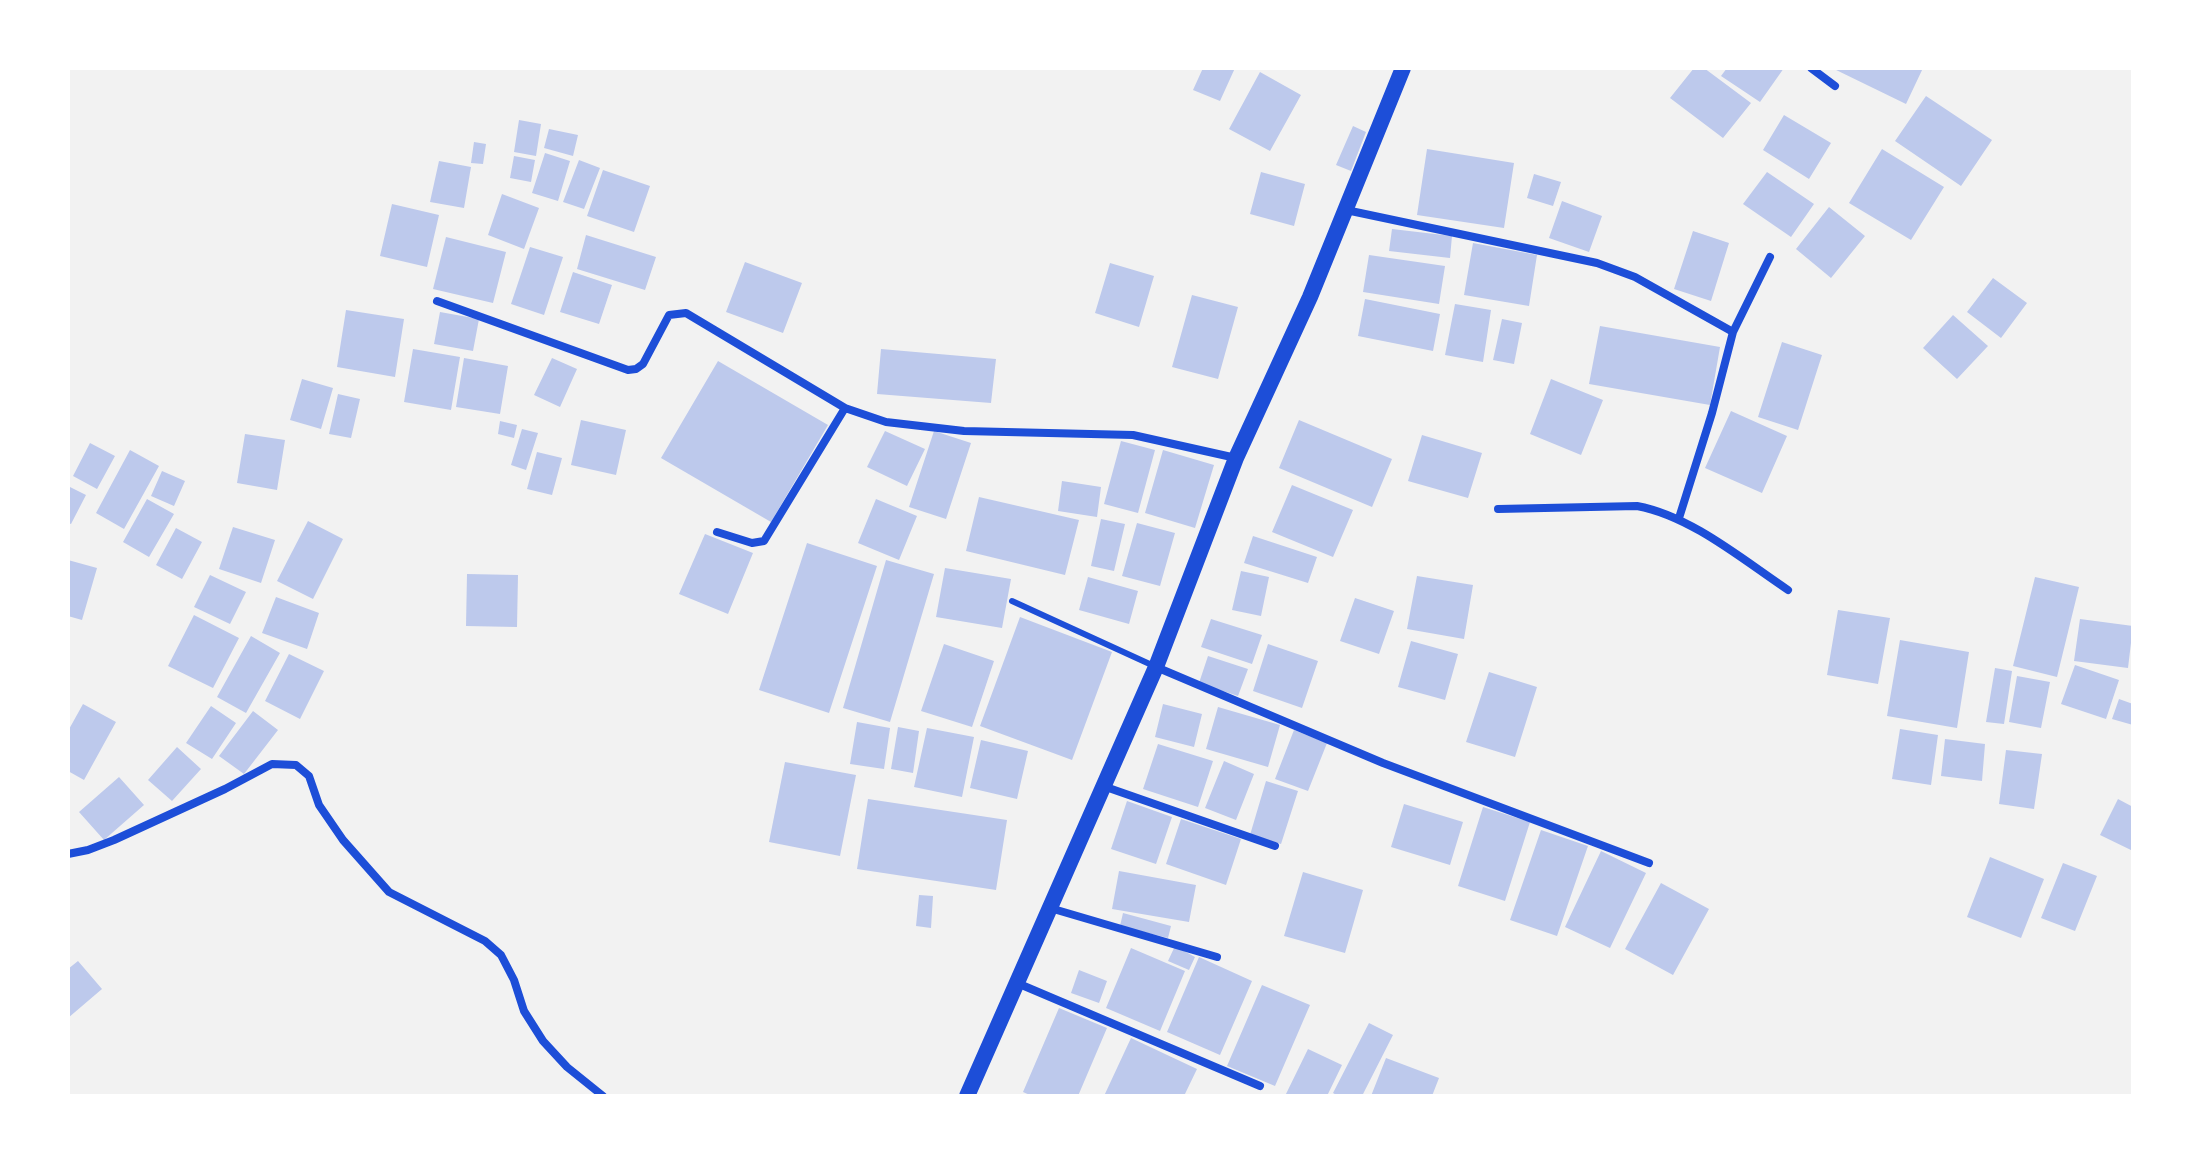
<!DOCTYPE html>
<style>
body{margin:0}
#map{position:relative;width:2201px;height:1164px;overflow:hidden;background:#f2f2f2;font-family:Montserrat,sans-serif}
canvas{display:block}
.frame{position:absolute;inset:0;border:70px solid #fff;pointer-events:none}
</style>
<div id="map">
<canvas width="2201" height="1164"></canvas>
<div class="frame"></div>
</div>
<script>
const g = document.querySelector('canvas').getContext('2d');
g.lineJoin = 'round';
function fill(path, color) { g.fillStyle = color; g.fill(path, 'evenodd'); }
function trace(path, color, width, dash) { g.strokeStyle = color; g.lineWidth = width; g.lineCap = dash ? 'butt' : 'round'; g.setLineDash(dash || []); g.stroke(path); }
const building = new Path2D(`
 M1203,68H1235L1220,101L1193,90Z
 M1694,68H1704L1751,103L1723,138L1670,98Z
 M1727,68H1784L1760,102L1721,76Z
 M1832,68H1923L1906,104Z
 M1260,72L1301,95L1270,151L1229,129Z
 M1926,96L1992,140L1961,186L1895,141Z
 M1784,115L1831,143L1809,179L1763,150Z
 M519,120L541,124L536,156L514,152Z
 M1353,126L1366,132L1351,171L1336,165Z
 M549,129L578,135L573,156L544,148Z
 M474,142L486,144L483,164L471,163Z
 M1427,149L1514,163L1504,228L1417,215Z
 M1882,149L1944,187L1911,240L1849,203Z
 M545,153L570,161L558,201L532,193Z
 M514,156L535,160L531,182L510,178Z
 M579,160L600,168L584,209L563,202Z
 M439,161L471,167L464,208L430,202Z
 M603,170L650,186L634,232L587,216Z
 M1261,172L1305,184L1294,226L1250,214Z
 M1767,172L1814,204L1791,237L1743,204Z
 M1534,174L1561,182L1553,206L1527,198Z
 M502,194L539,208L524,249L488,235Z
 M1562,201L1602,216L1589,252L1549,238Z
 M392,204L439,215L427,267L380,256Z
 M1829,207L1865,236L1831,278L1796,249Z
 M1392,229L1452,236L1450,258L1389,251Z
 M1693,231L1729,243L1711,301L1674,289Z
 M586,235L656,257L645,290L577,269Z
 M446,237L506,252L493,303L433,289Z
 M1473,243L1537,255L1529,306L1464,295Z
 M530,247L563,257L544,315L511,304Z
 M1369,255L1445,266L1439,304L1363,292Z
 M745,262L802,283L783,333L726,312Z
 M1110,263L1154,276L1139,327L1095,313Z
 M573,272L612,285L599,324L560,312Z
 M1993,278L2027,303L2001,338L1967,312Z
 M1192,295L1238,307L1218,379L1172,367Z
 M1365,299L1440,314L1433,351L1358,336Z
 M1455,304L1491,310L1483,362L1445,355Z
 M346,310L404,319L395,377L337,367Z
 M440,312L479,319L473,351L434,344Z
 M1953,315L1988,346L1957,379L1923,348Z
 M1502,319L1522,323L1514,364L1493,360Z
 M1600,326L1720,347L1710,405L1589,384Z
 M1782,342L1822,355L1798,430L1758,417Z
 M413,349L460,357L451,410L404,402Z
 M881,349L996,359L991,403L877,394Z
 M464,358L508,366L500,414L456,407Z
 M552,358L577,369L560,407L534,395Z
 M718,361L828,425L771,522L661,458Z
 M302,379L333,388L321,429L290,420Z
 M1551,379L1603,400L1581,455L1530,434Z
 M338,394L360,399L351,438L329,434Z
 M1731,411L1787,436L1762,493L1705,468Z
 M581,420L626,430L616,475L571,465Z
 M1299,420L1392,459L1372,507L1279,468Z
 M500,421L517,425L514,438L498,434Z
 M522,429L538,433L526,470L511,465Z
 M885,431L925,449L907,486L867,467Z
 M934,431L971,443L946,519L909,507Z
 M245,434L285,440L277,490L237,483Z
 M1422,435L1482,453L1468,498L1408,481Z
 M1121,441L1155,450L1138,513L1104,504Z
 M90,443L115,456L97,489L73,476Z
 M130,450L159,466L124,529L96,513Z
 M1163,450L1214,465L1195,528L1145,513Z
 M537,452L562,458L552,495L527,489Z
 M162,471L185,481L174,506L151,496Z
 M1062,481L1101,487L1097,517L1058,511Z
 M1292,485L1353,510L1333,557L1272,532Z
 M68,486L86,495L71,524L68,523Z
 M979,497L1079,520L1065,575L966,551Z
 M147,499L174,514L149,557L123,542Z
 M876,499L917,516L899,560L858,543Z
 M1101,519L1125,524L1114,571L1091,566Z
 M308,521L343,539L313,599L277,581Z
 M1137,523L1175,533L1160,586L1122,576Z
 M233,527L275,540L261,583L219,569Z
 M176,528L202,542L182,579L156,565Z
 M705,534L753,553L728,614L679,594Z
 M1253,536L1317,557L1308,583L1244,563Z
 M807,543L877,566L829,713L759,690Z
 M68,560L97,568L82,620L68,616Z
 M886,560L934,574L890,722L843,708Z
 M945,568L1011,579L1002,628L936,617Z
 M1241,571L1269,577L1261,616L1232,610Z
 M467,574L518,575L517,627L466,626Z
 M210,575L246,592L230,624L194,607Z
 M1417,576L1473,585L1464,639L1407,629Z
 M1088,577L1138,591L1129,624L1079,610Z
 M2035,577L2079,587L2057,677L2013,666Z
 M276,597L319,613L307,649L262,633Z
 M1355,598L1394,611L1379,654L1340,641Z
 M1838,610L1890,618L1878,684L1827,675Z
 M194,615L239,638L213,688L168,666Z
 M1020,617L1112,652L1072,760L980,726Z
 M1211,619L1262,635L1252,664L1201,647Z
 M2080,619L2133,626L2128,668L2074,661Z
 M251,636L280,653L246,713L217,697Z
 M1900,640L1969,652L1957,728L1887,716Z
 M1411,641L1458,654L1445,700L1398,687Z
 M944,644L994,661L972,727L921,711Z
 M1268,644L1318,661L1302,708L1253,691Z
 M289,654L324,671L300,719L265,701Z
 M1208,656L1248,669L1238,696L1199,683Z
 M2075,665L2119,680L2106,719L2061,704Z
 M1995,668L2012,671L2004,724L1986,722Z
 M1489,672L1537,687L1515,757L1466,742Z
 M2017,676L2050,682L2041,728L2009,722Z
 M2119,699L2133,704V725L2112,719Z
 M83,704L116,722L84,780L68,771V731Z
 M1163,704L1202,714L1194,747L1155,737Z
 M211,706L236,723L212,759L186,743Z
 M1218,707L1280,725L1268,767L1206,749Z
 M253,711L278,730L244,774L219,756Z
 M857,722L890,728L884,769L850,764Z
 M898,727L919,731L913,773L891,769Z
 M927,728L974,737L962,797L914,787Z
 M1900,729L1938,735L1931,785L1892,779Z
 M1294,730L1327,743L1308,791L1275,779Z
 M1945,739L1985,744L1982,781L1941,776Z
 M981,740L1028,751L1017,799L970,788Z
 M1158,744L1213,761L1198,807L1143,789Z
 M177,747L201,769L172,801L148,780Z
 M2006,750L2042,754L2034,809L1999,804Z
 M1224,761L1254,774L1236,820L1205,808Z
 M785,762L856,775L840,856L769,842Z
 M119,777L144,805L104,840L79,812Z
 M1266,781L1298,791L1281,844L1250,835Z
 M868,799L1007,820L996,890L857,869Z
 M2118,799L2133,807V851L2100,835Z
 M1127,801L1172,817L1156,864L1111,849Z
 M1404,804L1463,822L1450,865L1391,847Z
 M1483,807L1530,822L1505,901L1458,886Z
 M1181,819L1241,839L1226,885L1166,864Z
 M1541,830L1588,846L1557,936L1510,920Z
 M1601,851L1646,873L1610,948L1565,927Z
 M1990,857L2044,879L2021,938L1967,917Z
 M2063,863L2097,876L2075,931L2041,918Z
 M1119,871L1196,885L1189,922L1112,909Z
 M1303,872L1363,890L1345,953L1284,936Z
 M1661,883L1709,909L1673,975L1625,949Z
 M919,895L933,896L931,928L916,926Z
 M1123,913L1171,926L1168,938L1120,926Z
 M1175,946L1195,957L1189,970L1168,961Z
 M1131,948L1185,971L1160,1031L1106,1008Z
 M1199,957L1252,981L1220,1055L1167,1032Z
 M78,961L102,989L68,1018V969Z
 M1079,970L1107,981L1099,1003L1071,993Z
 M1262,985L1310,1005L1275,1086L1227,1066Z
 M1059,1008L1107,1028L1078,1096H1032L1023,1092Z
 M1369,1023L1393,1035L1362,1096H1338L1333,1093Z
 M1131,1038L1197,1069L1184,1096H1104Z
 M1308,1049L1342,1065L1327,1096H1285Z
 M1386,1058L1439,1078L1432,1096H1371Z`);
const service = new Path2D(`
 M1012,601L1154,666`);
const minor = new Path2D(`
 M1811,68L1835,86
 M1346,210L1597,263L1635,277L1733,332L1770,257
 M437,301L628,370L636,369L643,364L669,315L686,313L845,408L886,422L964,431L1133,435L1236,458
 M1498,509L1637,506C1691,516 1743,560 1788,590
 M1679,518L1712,413L1733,332
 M717,532L752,543L764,541L845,408
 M1156,667L1383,763L1649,863
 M1103,786L1275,846
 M68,854L88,850L114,840L225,789L272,764L296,765L309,776L319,805L343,840L389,892L485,941L501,955L514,980L524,1011L543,1041L567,1067L603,1096
 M1050,908L1217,957
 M1017,983L1260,1086`);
const secondary = new Path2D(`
 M967,1096L1156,667L1236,458L1310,297L1403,68`);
fill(building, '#bdc9ec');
trace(service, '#1d4ed8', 6);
trace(minor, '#1d4ed8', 8);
trace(secondary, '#1d4ed8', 16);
</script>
